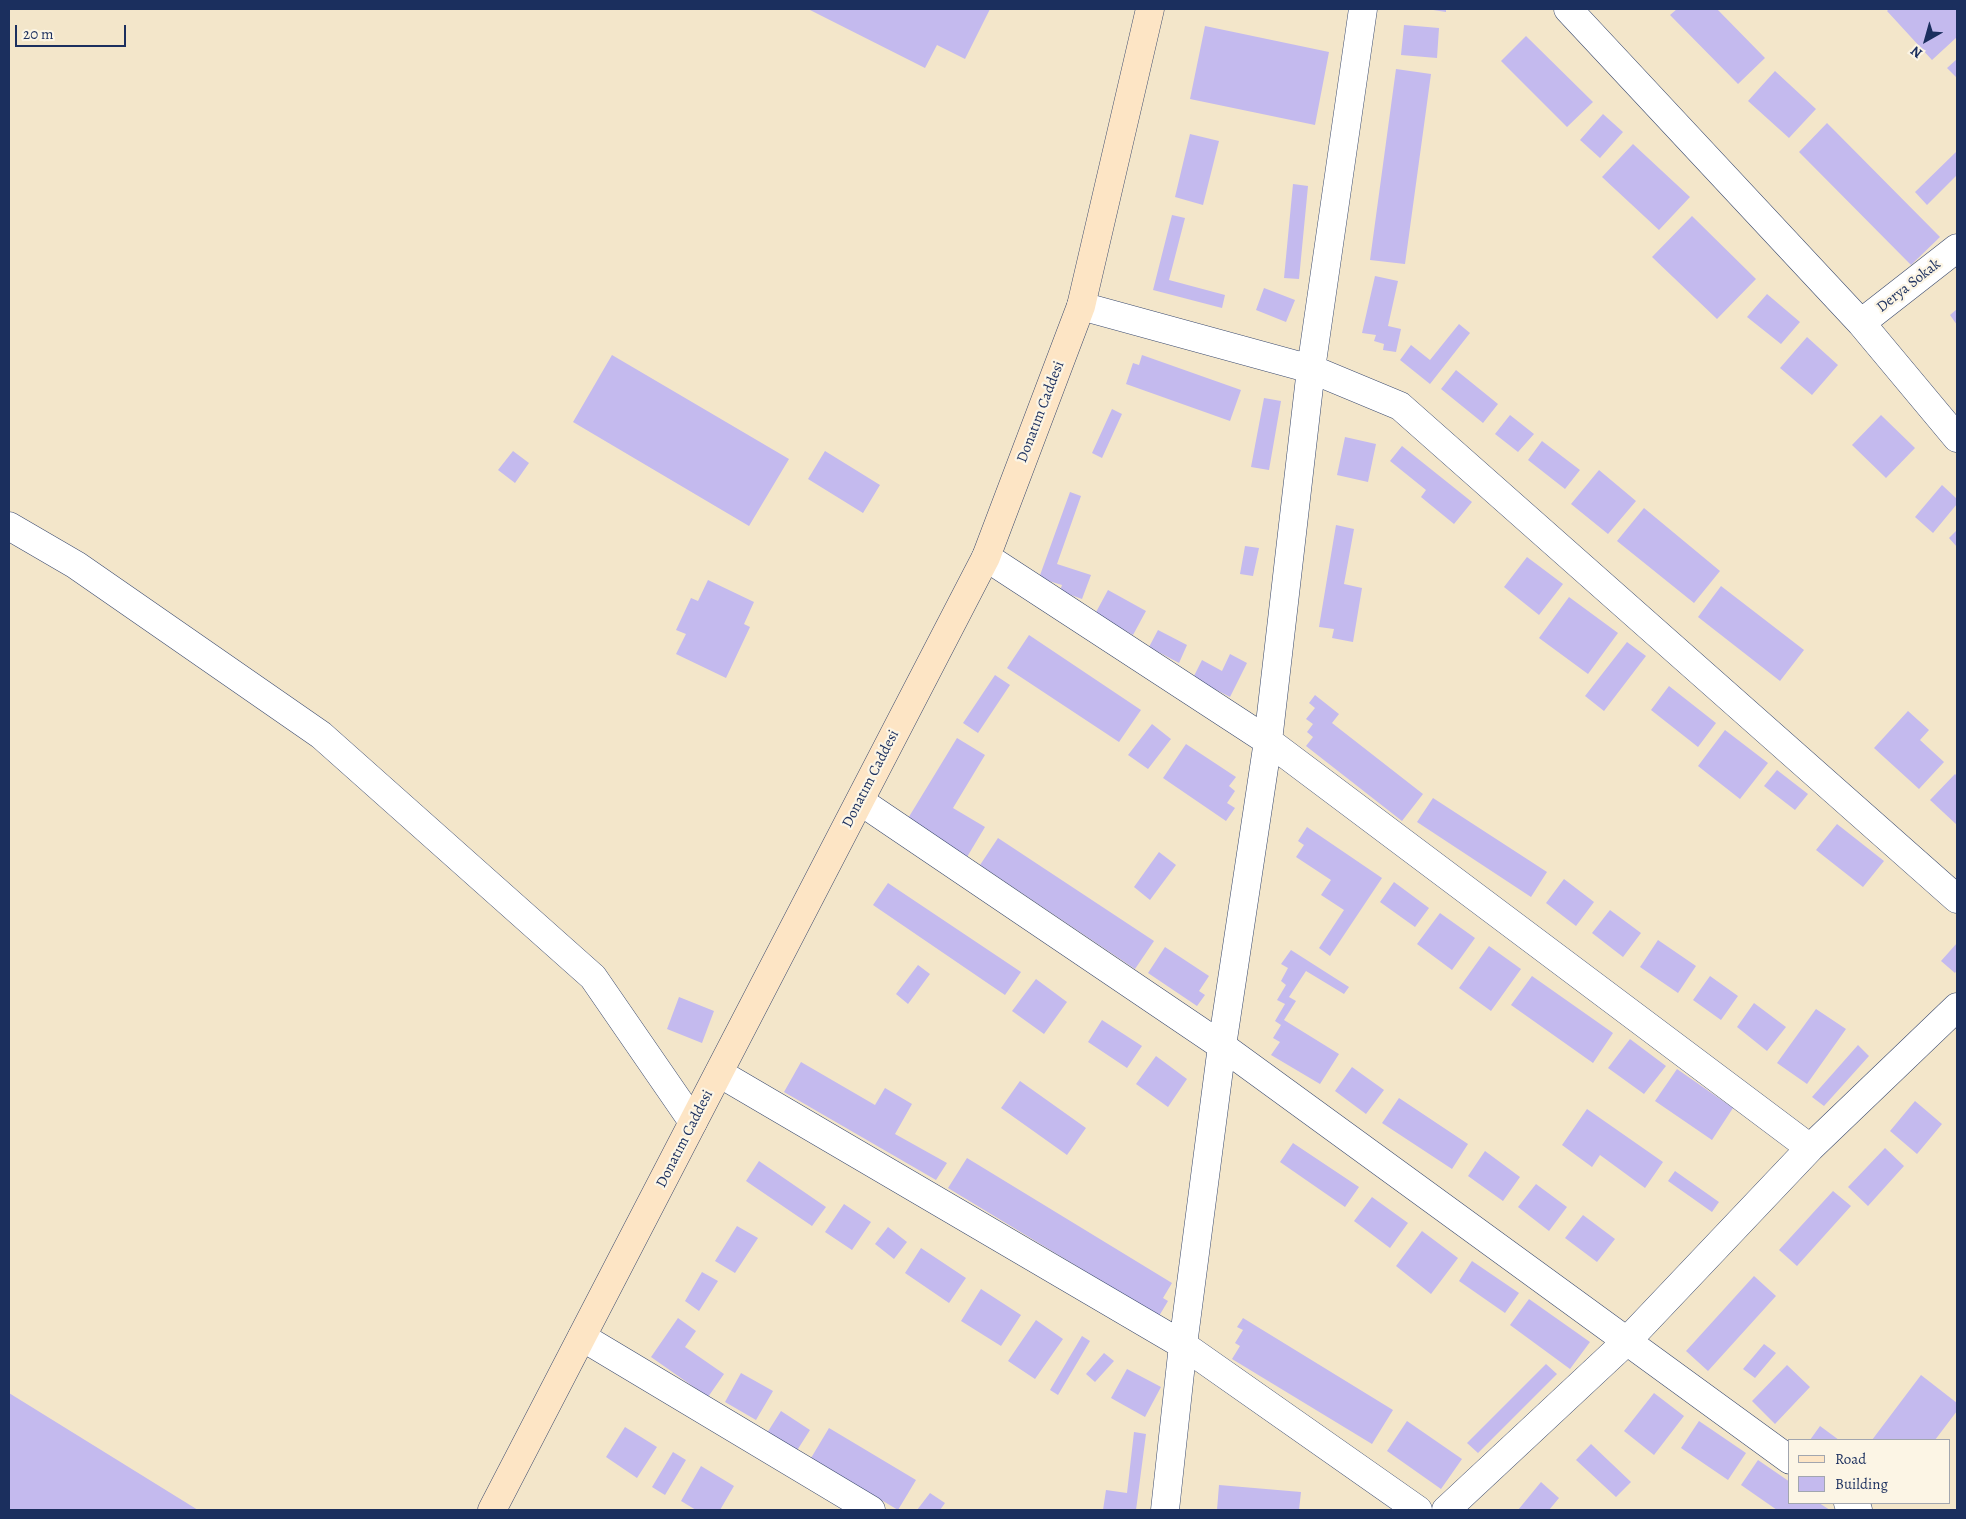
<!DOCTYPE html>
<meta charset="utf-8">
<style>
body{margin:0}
#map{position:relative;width:1966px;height:1519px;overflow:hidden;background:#f3e6ca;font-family:Alegreya,serif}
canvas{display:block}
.frame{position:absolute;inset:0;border:10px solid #1b2f5e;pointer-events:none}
.legend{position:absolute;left:1788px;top:1439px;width:162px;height:65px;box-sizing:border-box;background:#fcf5e5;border:1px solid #a2a6af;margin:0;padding:6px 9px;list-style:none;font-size:15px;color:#1b2f5e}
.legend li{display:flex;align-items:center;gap:10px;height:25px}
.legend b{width:25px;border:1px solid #a2a6af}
.north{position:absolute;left:1901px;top:15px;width:50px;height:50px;-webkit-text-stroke:4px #fcf5e5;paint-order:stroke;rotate:218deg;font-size:14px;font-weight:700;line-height:20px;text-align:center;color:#1b2f5e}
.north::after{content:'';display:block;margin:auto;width:18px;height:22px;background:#1b2f5e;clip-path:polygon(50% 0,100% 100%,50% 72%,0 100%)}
.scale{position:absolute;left:15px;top:25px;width:111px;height:22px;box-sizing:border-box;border:2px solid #1b2f5e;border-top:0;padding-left:6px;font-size:15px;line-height:18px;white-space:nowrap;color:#1b2f5e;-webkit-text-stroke:4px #fcf5e5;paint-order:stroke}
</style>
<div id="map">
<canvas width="1966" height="1519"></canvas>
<div class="frame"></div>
<ul class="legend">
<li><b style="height:6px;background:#fde5c5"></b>Road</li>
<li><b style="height:14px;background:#c4baee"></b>Building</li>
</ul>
<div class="north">N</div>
<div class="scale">20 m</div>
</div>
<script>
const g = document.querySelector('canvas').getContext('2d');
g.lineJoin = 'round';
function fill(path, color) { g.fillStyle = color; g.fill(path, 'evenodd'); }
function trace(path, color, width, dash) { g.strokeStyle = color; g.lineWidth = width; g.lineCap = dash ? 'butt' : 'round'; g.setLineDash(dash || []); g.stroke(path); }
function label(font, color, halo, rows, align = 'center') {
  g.font = font + ' Alegreya,serif'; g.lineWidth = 4.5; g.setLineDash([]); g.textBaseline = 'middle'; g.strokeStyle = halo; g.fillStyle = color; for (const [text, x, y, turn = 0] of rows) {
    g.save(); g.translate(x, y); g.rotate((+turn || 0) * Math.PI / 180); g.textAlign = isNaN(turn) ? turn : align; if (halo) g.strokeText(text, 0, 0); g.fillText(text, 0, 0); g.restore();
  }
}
const building = new Path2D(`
 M808,9H990L965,59L937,45L925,68Z
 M1427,9H1446V12Z
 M1677,9H1717L1765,58L1738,84L1670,15Z
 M1889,9H1957V37L1932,60L1887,11Z
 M1404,25L1439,28L1437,58L1401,55Z
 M1205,26L1329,52L1315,125L1190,99Z
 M1526,36L1593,102L1567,127L1501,61Z
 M1957,59V78L1947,68Z
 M1396,69L1431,74L1405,264L1370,260Z
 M1775,71L1816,109L1789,138L1748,101Z
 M1603,114L1623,132L1600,158L1580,140Z
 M1827,123L1940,237L1911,265L1799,152Z
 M1190,134L1219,141L1203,205L1175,197Z
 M1633,144L1690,197L1659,230L1602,177Z
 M1957,151V175L1927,205L1915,192Z
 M1293,184L1308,186L1299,279L1284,278Z
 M1172,215L1185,218L1169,280L1225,295L1222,308L1153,290Z
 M1692,216L1756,279L1717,319L1652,257Z
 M1375,276L1398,281L1388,326L1401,329L1396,352L1383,350L1384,344L1374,341L1376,335L1362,333Z
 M1264,288L1295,300L1286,322L1256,310Z
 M1767,294L1800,322L1781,344L1747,317Z
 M1957,309V325L1950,315Z
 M1459,324L1470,333L1430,384L1400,360L1411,345L1430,360Z
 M1807,337L1838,365L1812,395L1780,368Z
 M612,355L789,459L749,526L573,422Z
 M1142,355L1241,390L1230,421L1126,384L1133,363L1139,365Z
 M1456,370L1498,404L1483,423L1441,389Z
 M1264,398L1281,401L1269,470L1251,467Z
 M1112,409L1122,414L1102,458L1092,453Z
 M1510,415L1534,434L1518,452L1495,434Z
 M1881,415L1915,448L1886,478L1852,445Z
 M1345,437L1376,444L1368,482L1337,475Z
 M1542,441L1580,470L1565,489L1528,460Z
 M1402,446L1472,502L1454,524L1421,497L1426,490L1390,461Z
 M513,451L529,463L515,483L498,470Z
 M825,451L880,485L863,513L808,479Z
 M1599,470L1636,501L1608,534L1571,504Z
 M1942,485L1957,499V504L1933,533L1915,517Z
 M1070,492L1081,496L1057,564L1091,575L1082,599L1060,591L1062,585L1039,578Z
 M1644,508L1720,571L1694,603L1617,541Z
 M1336,525L1354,529L1344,584L1362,588L1353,642L1332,638L1334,629L1319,627Z
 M1957,530V547L1949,538Z
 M1245,546L1259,548L1253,576L1240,574Z
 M1527,557L1563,584L1539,615L1504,587Z
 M708,580L754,602L744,624L750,627L726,678L676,654L686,634L676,630L691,598L698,601Z
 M1721,586L1804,650L1780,681L1698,617Z
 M1108,590L1146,611L1133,635L1095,614Z
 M1569,597L1618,633L1588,674L1539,638Z
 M1158,630L1187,645L1179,663L1149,647Z
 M1029,635L1141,710L1119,742L1007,668Z
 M1627,642L1646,656L1604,711L1585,696Z
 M1230,654L1247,663L1230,697L1193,678L1202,660L1222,671Z
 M995,675L1010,685L978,733L963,723Z
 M1669,686L1716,723L1698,747L1651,710Z
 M1315,695L1339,714L1332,723L1423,794L1402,821L1306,746L1313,737L1307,732L1313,724L1306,719L1315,708L1309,703Z
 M1908,711L1929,730L1920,740L1944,762L1919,789L1874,748Z
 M1152,724L1171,739L1148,769L1128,755Z
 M1725,730L1768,763L1740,799L1698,766Z
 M957,738L985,755L953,808L985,827L967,857L907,820Z
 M1186,744L1236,777L1229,786L1235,791L1227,803L1235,808L1226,821L1163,778Z
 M1777,770L1808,794L1795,810L1764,786Z
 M1955,774L1957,776V825L1930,800Z
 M1433,798L1547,872L1531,897L1417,822Z
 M1837,824L1884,861L1863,887L1816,850Z
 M1307,827L1382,878L1330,956L1319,948L1344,910L1321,895L1331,880L1296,857L1304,845L1298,841Z
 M998,838L1154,941L1135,969L980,865Z
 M1159,852L1176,865L1150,900L1134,887Z
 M1564,879L1594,902L1576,926L1546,903Z
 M1394,882L1429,908L1415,927L1380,902Z
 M888,883L1021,972L1005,995L873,905Z
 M1610,910L1641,933L1623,957L1592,933Z
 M1440,913L1475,938L1452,970L1417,944Z
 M1658,940L1696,966L1678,993L1640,967Z
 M1957,943V970L1955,973L1941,961Z
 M1489,946L1521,969L1491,1011L1459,988Z
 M1165,947L1209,976L1199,991L1205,995L1197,1006L1148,973Z
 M1291,950L1349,987L1344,994L1306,971L1289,997L1296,1001L1284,1020L1339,1054L1320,1084L1271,1055L1280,1042L1273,1038L1281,1025L1275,1021L1285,1004L1277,1000L1286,985L1281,981L1288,968L1281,964Z
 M918,965L930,974L908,1004L896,994Z
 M1532,976L1613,1033L1593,1063L1511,1005Z
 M1710,976L1738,996L1721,1020L1693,1000Z
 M1036,979L1067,1002L1044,1034L1012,1011Z
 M679,997L714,1011L702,1043L667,1029Z
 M1754,1003L1786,1027L1767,1051L1737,1027Z
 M1816,1009L1846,1029L1807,1084L1777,1063Z
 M1102,1020L1142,1046L1127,1068L1088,1042Z
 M1630,1039L1666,1066L1644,1094L1608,1068Z
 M1858,1045L1869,1056L1824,1106L1812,1097Z
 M1156,1056L1187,1079L1168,1107L1136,1084Z
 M801,1062L875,1105L885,1088L912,1104L895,1134L947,1163L936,1180L784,1092Z
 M1352,1067L1384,1090L1366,1114L1335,1091Z
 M1677,1069L1733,1108L1712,1140L1655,1101Z
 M1020,1081L1086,1128L1067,1155L1001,1108Z
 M1399,1098L1468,1144L1452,1169L1382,1123Z
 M1915,1101L1942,1124L1917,1154L1890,1131Z
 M1587,1109L1663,1162L1645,1188L1600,1155L1592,1167L1562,1145Z
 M1293,1143L1359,1187L1345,1207L1280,1162Z
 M1885,1148L1904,1166L1868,1206L1848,1187Z
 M1485,1151L1520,1177L1503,1201L1468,1176Z
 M967,1158L1172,1283L1163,1298L1168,1301L1159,1316L948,1188Z
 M759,1161L826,1207L812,1226L746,1181Z
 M1675,1171L1719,1202L1712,1212L1668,1181Z
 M1536,1184L1567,1207L1549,1231L1518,1207Z
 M1833,1191L1851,1206L1797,1266L1779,1250Z
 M1372,1197L1408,1223L1390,1248L1354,1221Z
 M844,1204L871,1222L852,1250L825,1232Z
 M1583,1215L1615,1239L1597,1262L1565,1238Z
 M737,1226L758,1238L735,1273L715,1261Z
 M888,1227L907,1242L894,1259L875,1244Z
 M1422,1231L1458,1258L1431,1294L1396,1266Z
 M921,1248L966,1278L949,1303L905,1273Z
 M1472,1261L1519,1293L1505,1313L1459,1281Z
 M702,1272L718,1281L699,1311L685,1301Z
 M1754,1276L1776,1296L1708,1371L1686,1351Z
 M981,1289L1021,1315L1001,1346L961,1321Z
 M1529,1299L1590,1342L1570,1369L1510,1325Z
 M678,1318L696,1331L685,1347L724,1374L708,1397L651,1357Z
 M1243,1318L1393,1410L1372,1444L1232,1359L1240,1346L1235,1343L1243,1330L1237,1327Z
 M1036,1320L1063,1339L1035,1379L1008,1361Z
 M1082,1336L1090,1341L1058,1395L1050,1390Z
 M1764,1344L1776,1353L1755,1378L1743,1369Z
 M1104,1353L1114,1361L1095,1382L1086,1374Z
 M1546,1364L1557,1374L1478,1453L1467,1443Z
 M1787,1365L1810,1387L1775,1424L1752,1401Z
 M1127,1369L1161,1387L1145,1417L1111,1398Z
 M741,1373L773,1391L756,1420L725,1402Z
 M1921,1375L1957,1403V1411L1935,1440H1872Z
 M9,1393L198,1510H9Z
 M1654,1393L1684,1416L1654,1455L1624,1431Z
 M781,1411L810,1430L796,1452L767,1433Z
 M1407,1421L1462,1459L1441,1489L1387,1451Z
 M1699,1421L1746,1453L1728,1480L1681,1448Z
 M1820,1426L1839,1440H1810Z
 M625,1427L657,1447L637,1478L606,1457Z
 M829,1428L916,1480L898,1510L811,1458Z
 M1134,1432L1146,1434L1136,1510H1103L1106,1490L1127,1493Z
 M1591,1444L1631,1482L1616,1497L1576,1460Z
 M673,1452L686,1460L665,1495L652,1487Z
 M1758,1460L1790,1482V1503H1819L1830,1510H1777L1741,1485Z
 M701,1466L734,1486L720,1510H696L681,1501Z
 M1541,1482L1559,1498L1549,1510H1518Z
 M1219,1485L1301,1492L1299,1510H1217Z
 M930,1493L945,1503L940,1510H917Z`);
const street = new Path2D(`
 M1568,9L1861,323L1957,438
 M1081,306L1311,369L1400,406L1957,899
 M1861,323L1957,248
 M9,526L76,565L321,735L593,977L693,1122
 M986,557L1268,741L1810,1148
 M860,801L1222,1046L1790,1460
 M719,1073L1183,1345L1418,1510
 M582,1337L871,1510
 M1848,1503L1858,1510
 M1165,1510L1183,1345L1222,1046L1268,741L1311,369L1363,9
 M1446,1510L1626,1342L1810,1148L1957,1007`);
const secondary = new Path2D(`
 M492,1510L986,557L1081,306L1150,9`);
const streetNames = [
 ["Derya Sokak",1909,286,-38],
 ["Donatım Caddesi",1041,412,-69],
 ["Donatım Caddesi",871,779,-63],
 ["Donatım Caddesi",685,1139,-63]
];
fill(building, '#c4baee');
trace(street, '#3b4a6e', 29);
trace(secondary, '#3b4a6e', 29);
trace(street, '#fff', 28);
trace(secondary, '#fde5c5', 28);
label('15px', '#1b2f5e', '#fcf5e5', streetNames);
</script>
